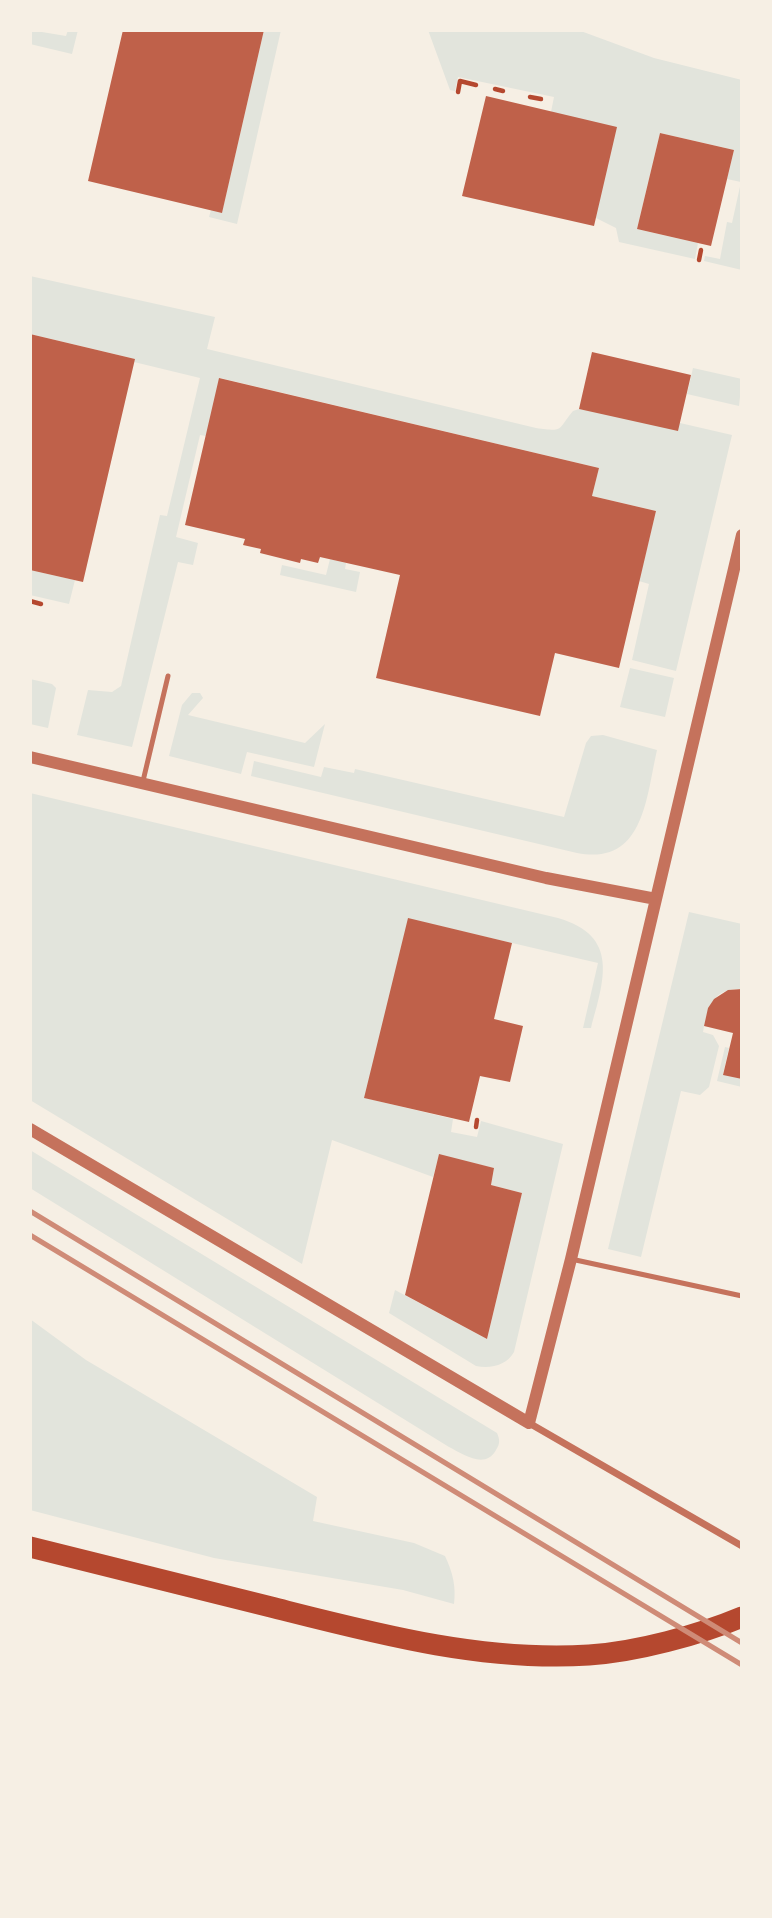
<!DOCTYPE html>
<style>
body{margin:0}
#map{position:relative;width:772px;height:1918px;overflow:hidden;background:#f6efe4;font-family:Arial,sans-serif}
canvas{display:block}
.frame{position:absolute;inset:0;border:32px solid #f6efe4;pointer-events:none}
</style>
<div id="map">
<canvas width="772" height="1918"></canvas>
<div class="frame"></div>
</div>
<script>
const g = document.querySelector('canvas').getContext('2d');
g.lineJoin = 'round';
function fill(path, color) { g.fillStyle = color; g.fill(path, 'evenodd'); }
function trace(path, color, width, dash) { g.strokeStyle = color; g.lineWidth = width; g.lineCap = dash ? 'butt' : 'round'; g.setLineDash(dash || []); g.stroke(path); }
const green = new Path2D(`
 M30,30L66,36L68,30H78L72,54L30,44Z
 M264,30H281L237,224L209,217L211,210L222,212Z
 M428,30H578L654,58L742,80V270L704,261L705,256L720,259L727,222L732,223L741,182L727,179L734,150L660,133L637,229L698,243L695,259L619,242L616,228L596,218L551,112L554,97L458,77L455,91L450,90Z
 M30,276L215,317L207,349L536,428C565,432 557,430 573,411L579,409L680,423L732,435L676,671L632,660L649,584L639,581L656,511L592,496L599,468L220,378L206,436L200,435L176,537L198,543L193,565L178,562L132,747L77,735L88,690L112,692L121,686L160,515L167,516L200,378L134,362L135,359L30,334Z
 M693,368L742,379L739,406L687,394Z
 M330,559L346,563L345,569L360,572L356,592L280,575L282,565L326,575Z
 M30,570L75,580L69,604L30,595Z
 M630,668L674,678L665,717L620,707Z
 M30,679L52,684L56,688L48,728L30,724Z
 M192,693H200L203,698L188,715L305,743L325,724L314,767L247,752L241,774L169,756L182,705Z
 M603,735L657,750C646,798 644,866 577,853L251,776L254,761L321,777L324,767L354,773L355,769L564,817L586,743L591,736Z
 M30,793L558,918C620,936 604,980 591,1028H583L598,963L409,919L365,1098L453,1119L451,1132L477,1137L481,1121L563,1144L514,1352C507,1365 491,1369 476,1366L389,1313L395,1290L487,1339L522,1193L491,1185L494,1168L439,1155L433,1177L332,1140L302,1264L30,1100Z
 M689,912L742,924V989C712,988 708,1007 703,1032L713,1035L719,1046L709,1087L700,1095L681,1091L641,1257L608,1249Z
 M725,1047L729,1048L723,1074L742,1079V1087L717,1081Z
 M30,1150L497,1433C500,1440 500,1444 496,1450C485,1470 463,1454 449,1447L30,1188Z
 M30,1319L86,1360L317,1497L313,1521L414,1543L445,1556C453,1573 456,1586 454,1604L403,1590L214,1558L30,1510Z`);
const building = new Path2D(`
 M123,30H264L222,213L88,181Z
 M486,96L617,127L594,226L462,196Z
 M660,133L734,150L711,246L637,229Z
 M30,334L135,359L83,582L30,570Z
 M592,352L691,375L678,431L579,409Z
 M219,378L599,468L592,496L656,511L619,668L555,653L540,716L376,678L400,575L320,557L318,563L301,559L300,563L260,553L261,549L243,545L245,539L185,525Z
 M408,918L512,943L494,1019L523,1026L510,1082L480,1076L469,1122L364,1098Z
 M742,989V1079L723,1075L733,1033L704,1026L708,1008L714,999L728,990Z
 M439,1154L494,1168L491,1185L522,1193L487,1339L405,1295Z`);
const path = new Path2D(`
 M495,89L503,91
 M458,92L460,81L476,85
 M530,97L541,99
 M699,260L701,250
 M30,601L41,604
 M476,1127L477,1120`);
const service = new Path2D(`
 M143,781L168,676
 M571,1259L742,1296`);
const minor = new Path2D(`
 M529,1423L742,1546`);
const tertiary = new Path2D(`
 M30,757L546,878L656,899
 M30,1129L529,1423L571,1259L742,535`);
const motorway = new Path2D(`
 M30,1547C110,1567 191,1587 271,1607C374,1633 481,1662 589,1655C636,1652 699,1635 742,1617`);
const rail = new Path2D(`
 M30,1211L742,1643
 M30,1235L742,1665`);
fill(green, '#e2e4dc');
fill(building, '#bf614a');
trace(path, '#b5482f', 4.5);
trace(service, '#c5725c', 5);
trace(minor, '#c5725c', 7);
trace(tertiary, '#c5725c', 12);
trace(motorway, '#b5482f', 21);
trace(rail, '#cf8b77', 5);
</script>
